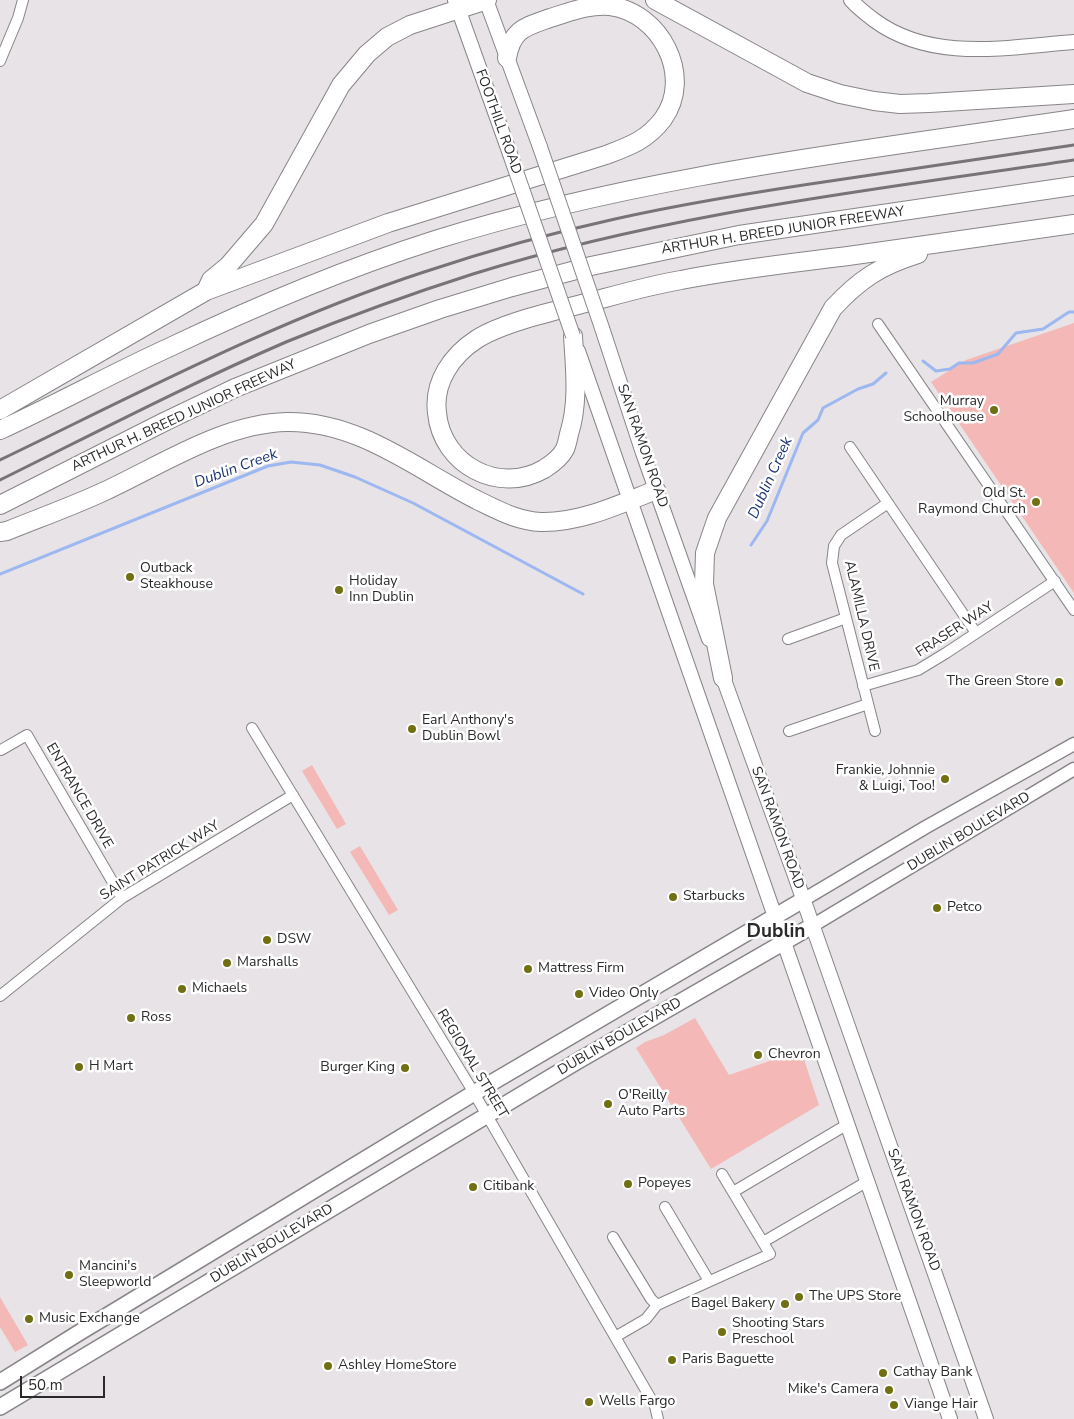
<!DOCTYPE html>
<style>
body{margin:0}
#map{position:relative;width:1074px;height:1419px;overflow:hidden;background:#e7e3e7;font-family:"Nunito Sans",sans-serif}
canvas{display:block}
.scale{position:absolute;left:20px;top:1376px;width:85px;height:22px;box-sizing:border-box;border:2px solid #2b2a2b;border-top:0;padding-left:6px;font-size:15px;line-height:18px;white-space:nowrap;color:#2b2a2b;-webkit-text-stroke:4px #fff;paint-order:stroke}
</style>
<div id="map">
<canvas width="1074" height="1419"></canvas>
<div class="scale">50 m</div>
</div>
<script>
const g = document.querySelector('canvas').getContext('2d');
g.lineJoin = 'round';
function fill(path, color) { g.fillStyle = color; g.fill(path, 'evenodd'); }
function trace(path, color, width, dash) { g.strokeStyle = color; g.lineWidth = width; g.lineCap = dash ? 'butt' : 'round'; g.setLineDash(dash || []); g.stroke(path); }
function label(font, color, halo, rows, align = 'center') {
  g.font = font + ' "Nunito Sans",sans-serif'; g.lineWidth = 5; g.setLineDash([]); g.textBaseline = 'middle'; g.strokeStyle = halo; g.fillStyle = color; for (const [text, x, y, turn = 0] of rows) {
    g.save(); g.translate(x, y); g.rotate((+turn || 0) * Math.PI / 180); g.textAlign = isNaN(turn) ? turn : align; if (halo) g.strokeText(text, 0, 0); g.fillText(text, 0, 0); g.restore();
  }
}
const green = new Path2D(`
 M1074,323V593L931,382L966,360Z
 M312,765L346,824L337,829L302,771Z
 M360,846L398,910L389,915L350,852Z
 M695,1018L729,1075L801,1050L819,1105L711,1169L636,1048L645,1042L664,1035Z
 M0,1297L28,1345L15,1352L0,1327Z`);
const stream = new Path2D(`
 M923,361L936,371L950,369L959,363H973L998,354L1016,333L1043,329L1069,312H1074
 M751,545L767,521L803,433L818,420L823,408L858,389L873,384L886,373
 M0,574L268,466L291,462L320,465L355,477L413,503L583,594`);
const minor = new Path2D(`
 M0,61L18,18L23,0
 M878,324L1074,610
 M850,447L976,633
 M788,639L846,618
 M863,686L918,670L946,653L1055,581
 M252,728L474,1093L655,1406L658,1419
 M789,731L868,704
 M875,731L832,563L834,546L841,535L888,503
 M1,750L27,735L122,898
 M0,996L122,898L293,795
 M733,1192L848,1124
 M665,1207L709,1281
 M613,1237L651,1299L657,1305
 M763,1242L868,1181
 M615,1337L646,1319L657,1305L770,1254L722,1174`);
const tertiary = new Path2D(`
 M803,900L926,827L1074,744
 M812,926L1074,769`);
const secondary = new Path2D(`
 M455,0L510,154
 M486,0L540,147
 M851,0C858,8 866,14 874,20C932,63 1008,47 1074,42
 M602,328L643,453L709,639
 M578,351L950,1419
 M720,669L793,870L986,1419`);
const primary = new Path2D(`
 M0,1382L77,1334L474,1093L803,900
 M0,1407L576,1062L812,926`);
const motorway = new Path2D(`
 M655,0L807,83L840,94L874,101L900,104L929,103L1074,94
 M206,291L211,280L228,266L264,224L341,85L367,54L387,37L410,25L487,0
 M573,336C575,369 579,403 569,434C568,439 567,444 565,449C561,457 552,464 544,469C499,495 442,465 437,413C433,382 452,355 477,339C504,322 558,310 590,302C620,294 651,285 681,280C737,269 793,263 848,256C923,245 999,235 1074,224
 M0,410L206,291L388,223L606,155C630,146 647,140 663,119C694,76 660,12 610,6C589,4 570,12 550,18C525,27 512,29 507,58
 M0,430C57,404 111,374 168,348C254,307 344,269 435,240C643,175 860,151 1074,119
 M0,505L166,421L235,388L369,334L440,309L512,287L591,266L739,235L1074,186
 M0,532L7,531C39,518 73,506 105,491C161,465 224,423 287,422C359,421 416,469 477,500C498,510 517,521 541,522C581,523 620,504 656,490
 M723,678L704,584L705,553L717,518L833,308C860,279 880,266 918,254`);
const rail = new Path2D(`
 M0,460C139,393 277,320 424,272C487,251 551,233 615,219C691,202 768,190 844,179C921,168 997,156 1074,145
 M0,480C95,433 189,384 286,342C347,317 410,294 473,274C668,213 872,190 1074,160`);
const secondaryBridge = new Path2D(`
 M540,147L602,328
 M510,154L573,336`);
const markers = [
 [994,410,5,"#707012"],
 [1036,502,5,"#707012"],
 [130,577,5,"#707012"],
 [339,590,5,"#707012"],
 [1059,682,5,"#707012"],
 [412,729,5,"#707012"],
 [945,779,5,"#707012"],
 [673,897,5,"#707012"],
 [937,908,5,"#707012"],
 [267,940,5,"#707012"],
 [227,963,5,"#707012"],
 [528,969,5,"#707012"],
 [182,989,5,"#707012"],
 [579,994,5,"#707012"],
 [131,1018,5,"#707012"],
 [758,1055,5,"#707012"],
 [79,1067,5,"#707012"],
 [405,1068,5,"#707012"],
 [608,1104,5,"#707012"],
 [628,1184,5,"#707012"],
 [473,1187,5,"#707012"],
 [69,1275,5,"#707012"],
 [799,1297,5,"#707012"],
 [785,1304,5,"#707012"],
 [29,1319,5,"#707012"],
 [722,1332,5,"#707012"],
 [672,1360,5,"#707012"],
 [328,1366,5,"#707012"],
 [883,1373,5,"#707012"],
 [889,1390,5,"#707012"],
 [589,1402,5,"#707012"],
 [894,1405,5,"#707012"]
];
const streetNames = [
 ["FOOTHILL ROAD",498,122,70],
 ["ARTHUR H. BREED JUNIOR FREEWAY",783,231,-9],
 ["ARTHUR H. BREED JUNIOR FREEWAY",184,416,-25],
 ["SAN RAMON ROAD",642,446,71],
 ["ALAMILLA DRIVE",861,616,77],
 ["FRASER WAY",955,630,-33],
 ["ENTRANCE DRIVE",79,796,60],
 ["SAN RAMON ROAD",777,828,70],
 ["DUBLIN BOULEVARD",969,832,-31],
 ["SAINT PATRICK WAY",160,861,-32],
 ["DUBLIN BOULEVARD",620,1037,-30],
 ["REGIONAL STREET",472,1064,59],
 ["SAN RAMON ROAD",913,1210,70],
 ["DUBLIN BOULEVARD",272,1244,-31]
];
const poiNames = [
 ["Murray",984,402,"right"],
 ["Schoolhouse",984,418,"right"],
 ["Old St.",1026,494,"right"],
 ["Raymond Church",1026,510,"right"],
 ["Outback",140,569],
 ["Steakhouse",140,585],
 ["Holiday",349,582],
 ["Inn Dublin",349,598],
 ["The Green Store",1049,682,"right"],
 ["Earl Anthony's",422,721],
 ["Dublin Bowl",422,737],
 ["Frankie, Johnnie",935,771,"right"],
 ["& Luigi, Too!",935,787,"right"],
 ["Starbucks",683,897],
 ["Petco",947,908],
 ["DSW",277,940],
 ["Marshalls",237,963],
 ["Mattress Firm",538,969],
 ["Michaels",192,989],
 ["Video Only",589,994],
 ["Ross",141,1018],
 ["Chevron",768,1055],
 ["H Mart",89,1067],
 ["Burger King",395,1068,"right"],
 ["O'Reilly",618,1096],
 ["Auto Parts",618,1112],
 ["Popeyes",638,1184],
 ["Citibank",483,1187],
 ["Mancini's",79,1267],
 ["Sleepworld",79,1283],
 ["The UPS Store",809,1297],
 ["Bagel Bakery",775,1304,"right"],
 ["Music Exchange",39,1319],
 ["Shooting Stars",732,1324],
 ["Preschool",732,1340],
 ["Paris Baguette",682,1360],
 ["Ashley HomeStore",338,1366],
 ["Cathay Bank",893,1373],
 ["Mike's Camera",879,1390,"right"],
 ["Wells Fargo",599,1402],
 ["Viange Hair",904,1405]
];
const waterNames = [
 ["Dublin Creek",236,469,-20],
 ["Dublin Creek",771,478,-66]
];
const districtNames = [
 ["Dublin",776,932]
];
fill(green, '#f4b9b6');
trace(stream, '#9db7f0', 3);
trace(minor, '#888589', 12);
trace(tertiary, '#888589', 15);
trace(secondary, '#888589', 16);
trace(primary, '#888589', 18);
trace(motorway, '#888589', 20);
trace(minor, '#fff', 10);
trace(tertiary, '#fff', 12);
trace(secondary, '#fff', 14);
trace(primary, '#fff', 15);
trace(motorway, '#fff', 18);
trace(rail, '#777477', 3);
trace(secondaryBridge, '#888589', 16, []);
trace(secondaryBridge, '#fff', 14);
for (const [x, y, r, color] of markers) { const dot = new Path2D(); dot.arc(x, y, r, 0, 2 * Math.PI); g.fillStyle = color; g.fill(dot); trace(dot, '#fff', 2); }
label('14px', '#2b2a2b', '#fff', streetNames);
label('14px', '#2b2a2b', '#fff', poiNames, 'left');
label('italic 15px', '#1c3475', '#fff', waterNames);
label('bold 19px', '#2b2a2b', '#fff', districtNames);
</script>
